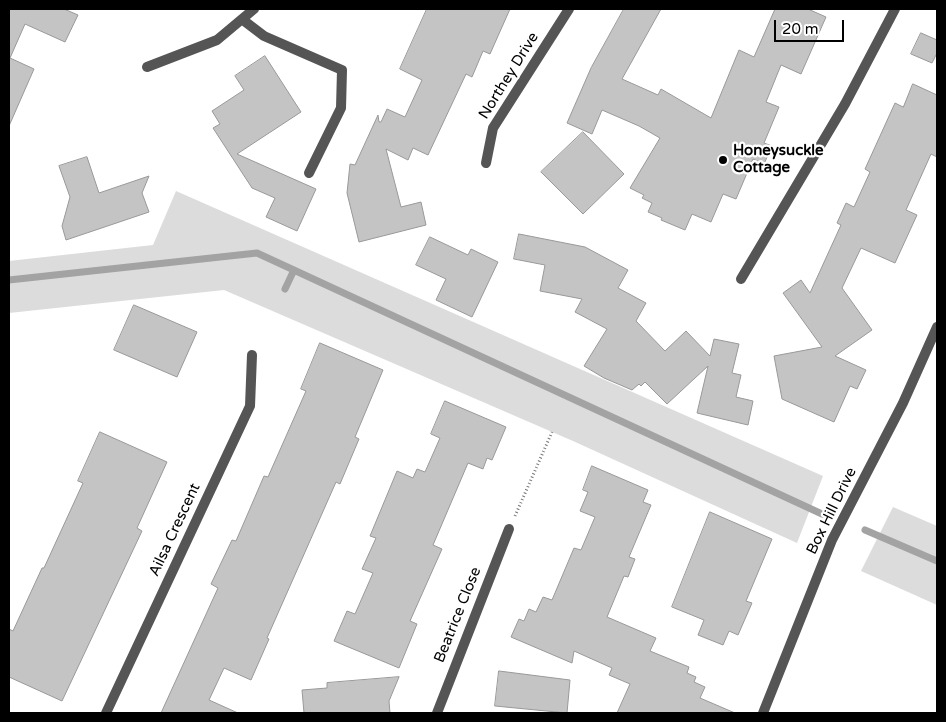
<!DOCTYPE html>
<style>
body{margin:0}
#map{position:relative;width:946px;height:722px;overflow:hidden;background:#fff;font-family:"Varela Round",sans-serif}
canvas{display:block}
.frame{position:absolute;inset:0;border:10px solid #000;pointer-events:none}
.scale{position:absolute;left:774px;top:20px;width:70px;height:22px;box-sizing:border-box;border:2px solid #000;border-top:0;padding-left:6px;font-size:15px;line-height:18px;white-space:nowrap;color:#000;-webkit-text-stroke:4px #fff;paint-order:stroke}
</style>
<div id="map">
<canvas width="946" height="722"></canvas>
<div class="frame"></div>
<div class="scale">20 m</div>
</div>
<script>
const g = document.querySelector('canvas').getContext('2d');
g.lineJoin = 'round';
function fill(path, color) { g.fillStyle = color; g.fill(path, 'evenodd'); }
function trace(path, color, width, dash) { g.strokeStyle = color; g.lineWidth = width; g.lineCap = dash ? 'butt' : 'round'; g.setLineDash(dash || []); g.stroke(path); }
function label(font, color, halo, rows, align = 'center') {
  g.font = font + ' "Varela Round",sans-serif'; g.lineWidth = 4.5; g.setLineDash([]); g.textBaseline = 'middle'; g.strokeStyle = halo; g.fillStyle = color; for (const [text, x, y, turn = 0] of rows) {
    g.save(); g.translate(x, y); g.rotate((+turn || 0) * Math.PI / 180); g.textAlign = isNaN(turn) ? turn : align; if (halo) g.strokeText(text, 0, 0); g.fillText(text, 0, 0); g.restore();
  }
}
const green = new Path2D(`
 M176,191L823,476L797,543L573,441L224,290L9,313V261L153,245Z
 M893,507L937,526V605L861,571Z`);
const stream = new Path2D(`
 M9,280L257,253L822,514
 M285,289L294,270
 M865,530L937,561`);
const building = new Path2D(`
 M9,9H64L78,15L65,42L25,24L10,58L34,69L9,126Z
 M427,9H510L490,54L483,51L472,77L466,74L428,155L413,148L408,160L386,149L401,207L421,202L426,225L359,242L347,193L350,164L355,165L378,115L379,122H381L387,109L405,117L422,80L400,69Z
 M624,9H661L622,79L658,95L661,89L711,118L739,50L754,57L775,9H808L826,17L801,74L781,65L766,102L779,107L764,143L772,146L764,164L753,159L736,199L723,194L711,222L692,214L685,230L661,220L662,218L648,212L652,203L642,198L644,195L630,188L660,138L639,126L602,110L592,134L567,123L591,68Z
 M921,33L937,40V53L932,63L911,54Z
 M265,56L301,112L237,154L316,189L297,231L266,217L275,198L252,188L213,128L220,124L212,111L244,90L235,76Z
 M913,84L937,95V157L931,154L906,210L917,215L895,263L861,248L842,288L872,330L835,356L866,370L857,389L850,386L834,422L782,399L774,356L822,347L783,293L801,280L810,293L841,225L837,223L846,203L854,207L870,172L865,169L895,103L903,107Z
 M583,132L624,174L583,214L541,172Z
 M87,157L99,193L149,176L142,193L149,212L66,240L62,226L70,197L59,166Z
 M519,234L585,247L628,270L618,288L646,303L636,321L665,351L686,331L710,356L714,339L739,344L732,373L741,375L736,397L753,401L748,425L697,413L708,366L667,404L645,382L641,386L639,384L632,390L604,378L584,366L607,329L575,312L582,299L540,291L545,265L514,259Z
 M430,237L468,255L471,249L498,262L472,317L436,300L446,279L416,265Z
 M134,305L197,332L177,377L114,350Z
 M320,343L383,370L355,437L359,439L340,484L336,482L267,638L269,639L251,680L224,668L209,700L238,713H161L218,588L211,584L232,540L236,541L264,476L268,477L306,391L301,389Z
 M445,401L506,427L492,460L487,458L483,469L468,463L433,545L442,549L410,621L417,624L399,668L334,641L347,611L355,614L373,573L362,569L376,538L370,536L397,471L413,478L417,469L425,472L440,438L431,434Z
 M100,432L167,462L137,528L142,531L62,701L9,677V629L13,631L42,568H44L83,483L78,481Z
 M592,466L648,490L643,502L651,505L629,557L635,559L628,577L624,576L607,617L656,638L650,651L689,667L687,673L696,677L694,682L705,687L700,698L735,713H617L630,684L609,675L612,668L574,651L572,663L511,637L519,619L524,621L529,609L536,612L543,597L552,600L574,548L581,550L595,517L580,511L588,492L583,490Z
 M710,512L772,539L746,601L752,603L738,635L729,631L723,645L698,635L704,620L672,607Z
 M499,671L570,680L567,713L495,706Z
 M399,677L389,701L390,713H304L302,690L327,688V683Z`);
const path = new Path2D(`
 M515,516L552,432`);
const lane = new Path2D(`
 M243,20L264,36L342,70L341,108L309,173`);
const street = new Path2D(`
 M147,67L217,40L254,9
 M486,163L493,128L569,9
 M741,279L845,104L895,9
 M106,713L250,406L252,355
 M437,713L509,529
 M763,713L832,540L903,403L937,327`);
const markers = [
 [723,160,5,"#000"]
];
const streetNames = [
 ["Northey Drive",509,76,-58],
 ["Box Hill Drive",832,511,-64],
 ["Ailsa Crescent",175,530,-65],
 ["Beatrice Close",458,615,-68]
];
const poiNames = [
 ["Honeysuckle",733,151],
 ["Cottage",733,168]
];
fill(green, '#dcdcdc');
trace(stream, '#a3a3a3', 7);
fill(building, '#c4c4c4');
trace(building, '#999', 1);
trace(path, '#777', 3, [1, 2.5]);
trace(lane, '#555', 10);
trace(street, '#555', 10);
for (const [x, y, r, color] of markers) { const dot = new Path2D(); dot.arc(x, y, r, 0, 2 * Math.PI); g.fillStyle = color; g.fill(dot); trace(dot, '#fff', 2); }
label('15px', '#000', '#fff', streetNames);
label('bold 15px', '#000', '#fff', poiNames, 'left');
</script>
